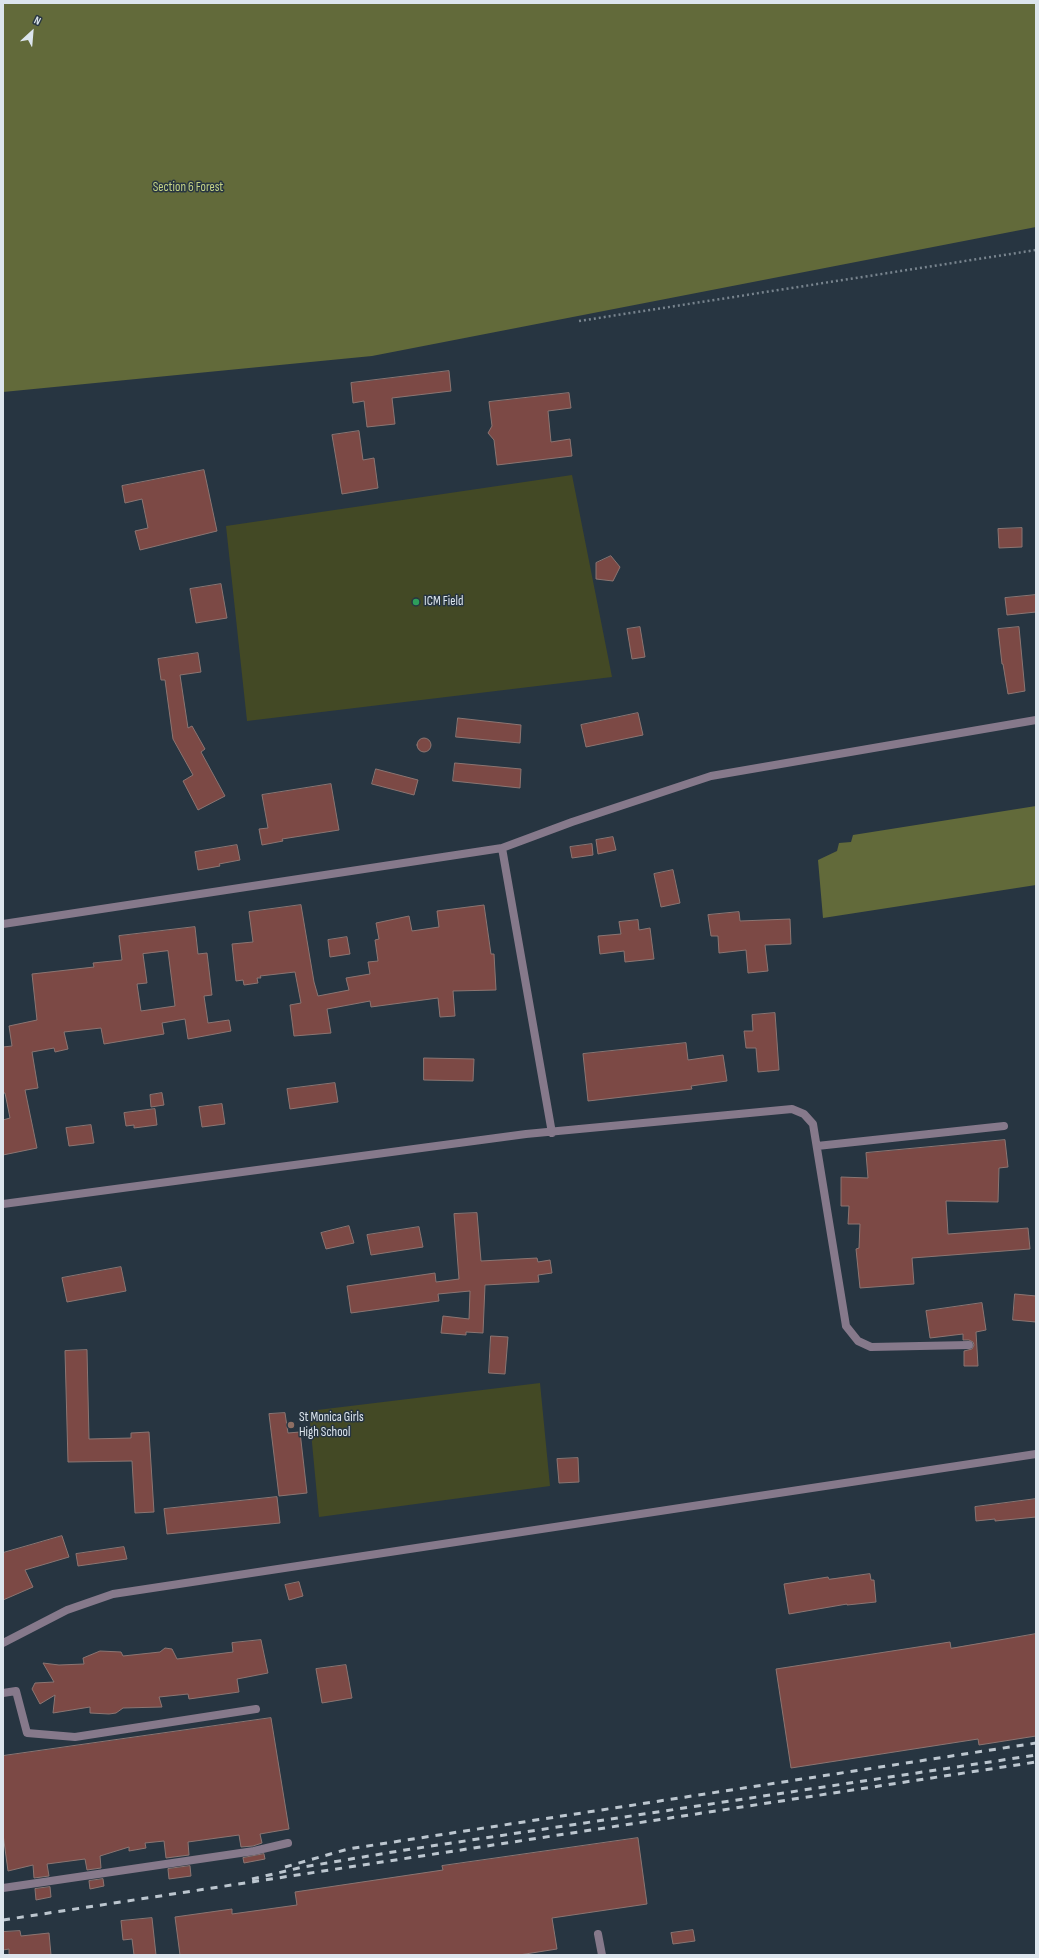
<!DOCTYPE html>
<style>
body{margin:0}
#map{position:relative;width:1039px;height:1958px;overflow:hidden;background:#273541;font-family:"Sofia Sans Condensed",sans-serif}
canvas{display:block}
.frame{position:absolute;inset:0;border:4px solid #dce5ed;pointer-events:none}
.north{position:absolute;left:12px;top:12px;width:40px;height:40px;-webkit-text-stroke:3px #273541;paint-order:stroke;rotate:26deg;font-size:11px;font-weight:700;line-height:16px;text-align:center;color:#dce5ed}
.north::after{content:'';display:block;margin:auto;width:14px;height:18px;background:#dce5ed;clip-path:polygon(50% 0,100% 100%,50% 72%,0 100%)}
</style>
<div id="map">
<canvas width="1039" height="1958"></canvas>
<div class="frame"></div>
<div class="north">N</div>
</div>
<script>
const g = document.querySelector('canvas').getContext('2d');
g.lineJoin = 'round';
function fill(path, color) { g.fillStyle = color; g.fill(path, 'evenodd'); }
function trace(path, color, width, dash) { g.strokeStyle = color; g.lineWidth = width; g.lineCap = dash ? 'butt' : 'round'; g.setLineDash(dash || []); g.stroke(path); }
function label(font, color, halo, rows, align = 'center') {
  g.font = font + ' "Sofia Sans Condensed",sans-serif'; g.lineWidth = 3; g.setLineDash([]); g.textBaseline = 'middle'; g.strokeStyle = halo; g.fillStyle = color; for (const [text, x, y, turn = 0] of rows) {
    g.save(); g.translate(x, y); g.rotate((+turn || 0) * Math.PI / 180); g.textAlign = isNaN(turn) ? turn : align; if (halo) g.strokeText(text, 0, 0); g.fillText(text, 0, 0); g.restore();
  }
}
const green = new Path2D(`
 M572,475L612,677L247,721L226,526Z
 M540,1383L550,1486L319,1517L309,1411Z`);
const forest = new Path2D(`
 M3,3H1036V227L372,356L3,392Z
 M1036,806V885L823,918L818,860L837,851L839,843L851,842L853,835Z`);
const building = new Path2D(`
 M449,371L451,391L392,398L395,424L367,427L364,401L353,403L351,383Z
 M569,393L571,408L548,411L551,442L570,439L572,456L497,465L494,440L488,433L492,426L489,402Z
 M359,431L363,460L374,458L378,488L342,494L332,435Z
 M204,470L217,531L140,550L135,531L148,528L142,499L125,503L122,486Z
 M1022,528V547L999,548L998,529Z
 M611,556L620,567L613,581L596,579V563Z
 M221,584L227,618L196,623L190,589Z
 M1036,595V612L1007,615L1005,598Z
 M640,627L645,657L632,659L627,629Z
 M1019,627L1025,691L1008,694L1003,664H1002L998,629Z
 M198,653L201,672L180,675L188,728L192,726L205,749L201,752L225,796L198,810L183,781L193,775L173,739L165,680H161L158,659Z
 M638,713L643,735L586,747L581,725Z
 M458,718L521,725L520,743L456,737Z
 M417 745a7 7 0 1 1 14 0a7 7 0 1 1-14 0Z
 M455,763L521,769L520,788L453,781Z
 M376,769L418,780L414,795L372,784Z
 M331,784L339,830L282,839L283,841L262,845L259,829L268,828L262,795Z
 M613,837L616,850L598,854L596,840Z
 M592,844L593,855L572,858L570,847Z
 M237,845L240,860L219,864L220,866L198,870L195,852Z
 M673,870L680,903L661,907L654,874Z
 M301,905L314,982L318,996L349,990L346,978L370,974L368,962L378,961L375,940L379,939L376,923L409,916L412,931L439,927L437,911L484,905L491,954H494L496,990L453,991L455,1016L440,1017L438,998L371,1007L370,1001L327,1009L331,1033L294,1036L290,1005L301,1003L295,972L260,976L261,978H257L258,983L244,985L243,980L236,981L232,944L253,942L249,912Z
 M739,912L740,921L790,919L791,944L765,945L768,971L748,973L746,950L719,953L718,936H711L708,915Z
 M638,920L639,930L650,928L654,959L625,962L624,951L600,954L598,936L621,934L619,922Z
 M195,927L198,954L207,953L212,995L204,996L208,1023L229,1020L231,1031L188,1039L185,1019L162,1023L164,1034L104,1044L101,1028L64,1032L68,1049L55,1052L54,1048L32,1052L38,1088L25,1090L37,1148L3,1155V1120L10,1118L5,1093H3V1047L12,1046L9,1026L37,1020L32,974L94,967L93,963L122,960L119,936ZM168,951L175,1006L141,1011L137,984L147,983L143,954Z
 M347,937L350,954L330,957L328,940Z
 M775,1013L779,1070L758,1072L756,1048H746L744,1031H753L752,1015Z
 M686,1043L688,1060L723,1055L727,1081L691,1086L692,1089L588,1101L583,1054Z
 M424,1058L474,1059L473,1081L424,1080Z
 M335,1083L338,1102L290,1109L287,1089Z
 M162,1093L164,1105L151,1107L150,1095Z
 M222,1104L225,1124L202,1127L199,1107Z
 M155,1109L157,1125L134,1128V1125L126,1126L124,1113Z
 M91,1125L94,1143L69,1146L66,1128Z
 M1005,1140L1008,1167L999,1168L998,1202L946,1201L948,1234L1028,1228L1030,1249L912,1258L914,1284L860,1288L856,1249L859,1248L860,1224H848L849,1206H841V1177L868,1178L866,1153Z
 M477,1213L481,1261L537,1258L538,1262L550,1260L552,1273L538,1275L539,1282L485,1285L483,1333L466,1332V1335L441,1333L443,1316L469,1319L470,1291L438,1294L439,1301L351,1313L347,1286L435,1273L436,1282L459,1279L454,1214Z
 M349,1226L354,1243L326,1249L321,1233Z
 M419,1227L423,1247L371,1255L367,1235Z
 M121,1267L126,1291L67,1302L62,1278Z
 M1015,1294L1036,1296V1322L1013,1320Z
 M982,1303L986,1330L976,1332L978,1366H964V1351L972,1349L974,1345L973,1342L969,1340H963V1334L930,1338L926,1311Z
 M491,1336L508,1337L505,1374L489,1373Z
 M87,1350L89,1439L131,1438V1433L149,1432L154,1512L135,1513L132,1461L68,1462L65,1351Z
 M285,1413L288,1433L300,1432L307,1493L279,1496L269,1414Z
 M578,1458L579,1482L559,1483L557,1459Z
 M277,1497L280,1523L167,1534L164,1509Z
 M1036,1499V1517L995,1521V1519L976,1521L975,1507Z
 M62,1536L69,1557L25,1570L33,1587L3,1600V1553Z
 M124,1547L127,1559L78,1566L76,1554Z
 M870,1574L871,1580H874L876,1602L847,1605V1604L789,1614L784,1584L828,1577L829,1579Z
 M299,1582L303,1596L289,1600L285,1585Z
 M1036,1634V1736L979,1745L978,1739L791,1768L776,1669L950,1642L951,1648Z
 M261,1640L268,1673L237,1679L239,1692L189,1699L188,1694L159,1697L162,1707L123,1708L116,1713L109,1714L90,1713V1707L53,1713L55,1695L40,1704L32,1689L35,1683L54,1682L43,1663L59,1665L84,1664L83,1658L100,1651L121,1652L123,1656L160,1652L165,1648L172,1649L177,1659L233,1652L232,1643Z
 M346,1665L352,1698L322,1703L316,1669Z
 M271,1718L289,1829L260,1834L262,1843L253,1846L241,1847L239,1835L188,1842L189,1855L166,1858L164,1841L145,1843L146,1848L129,1851V1847L100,1856L101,1868L87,1870L85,1859L47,1864L49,1876L34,1878L33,1865L8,1871L3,1834V1756Z
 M638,1838L647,1904L552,1918L557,1949L519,1955H180L175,1917L232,1909V1914L297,1905L295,1892L443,1870L442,1866Z
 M264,1854L265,1859L244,1863L243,1858Z
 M190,1866L191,1876L169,1879L168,1869Z
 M103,1879L104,1886L90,1889L89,1881Z
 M50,1887L51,1897L36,1900L35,1889Z
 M152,1918L156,1955H134L132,1939L123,1940L121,1921Z
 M693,1930L695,1941L673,1944L671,1933Z
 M20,1931L21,1936L49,1933L51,1955H9V1949L3,1950V1932Z`);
const path = new Path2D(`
 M579,321L1036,250`);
const lane = new Path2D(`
 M3,1693L16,1691L27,1733L75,1737L256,1709
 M3,1888L254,1851L288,1843
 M598,1934L602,1955`);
const street = new Path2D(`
 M502,848L552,1133
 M3,924L502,848L572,822L711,776L1036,720
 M817,1146L1004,1126
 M3,1204L526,1134L792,1109L804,1114L813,1124L846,1326L858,1341L871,1347L969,1345
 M3,1643L67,1610L113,1594L1036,1454`);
const rail = new Path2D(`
 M285,1867L348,1849L1036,1743
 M252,1879L303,1867L405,1850L1036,1755
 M3,1920L1036,1762`);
const markers = [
 [416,602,4,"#2e9e5b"],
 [291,1425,4,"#8d6e63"]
];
const parkNames = [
 ["Section 6 Forest",188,188]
];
const poiNames = [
 ["ICM Field",424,602],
 ["St Monica Girls",299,1418],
 ["High School",299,1433]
];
fill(green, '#434925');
fill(forest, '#626a3a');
fill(building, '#7c4945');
trace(building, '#8b7572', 1);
trace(path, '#78848e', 2.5, [2, 3]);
trace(lane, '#86798b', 8);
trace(street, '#86798b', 8);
trace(rail, '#bcc6cf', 3, [7, 7]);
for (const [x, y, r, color] of markers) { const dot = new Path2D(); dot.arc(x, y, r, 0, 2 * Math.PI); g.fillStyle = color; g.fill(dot); trace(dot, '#273541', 1.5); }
label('13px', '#c4d285', '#273541', parkNames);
label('13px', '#dce5ed', '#273541', poiNames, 'left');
</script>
